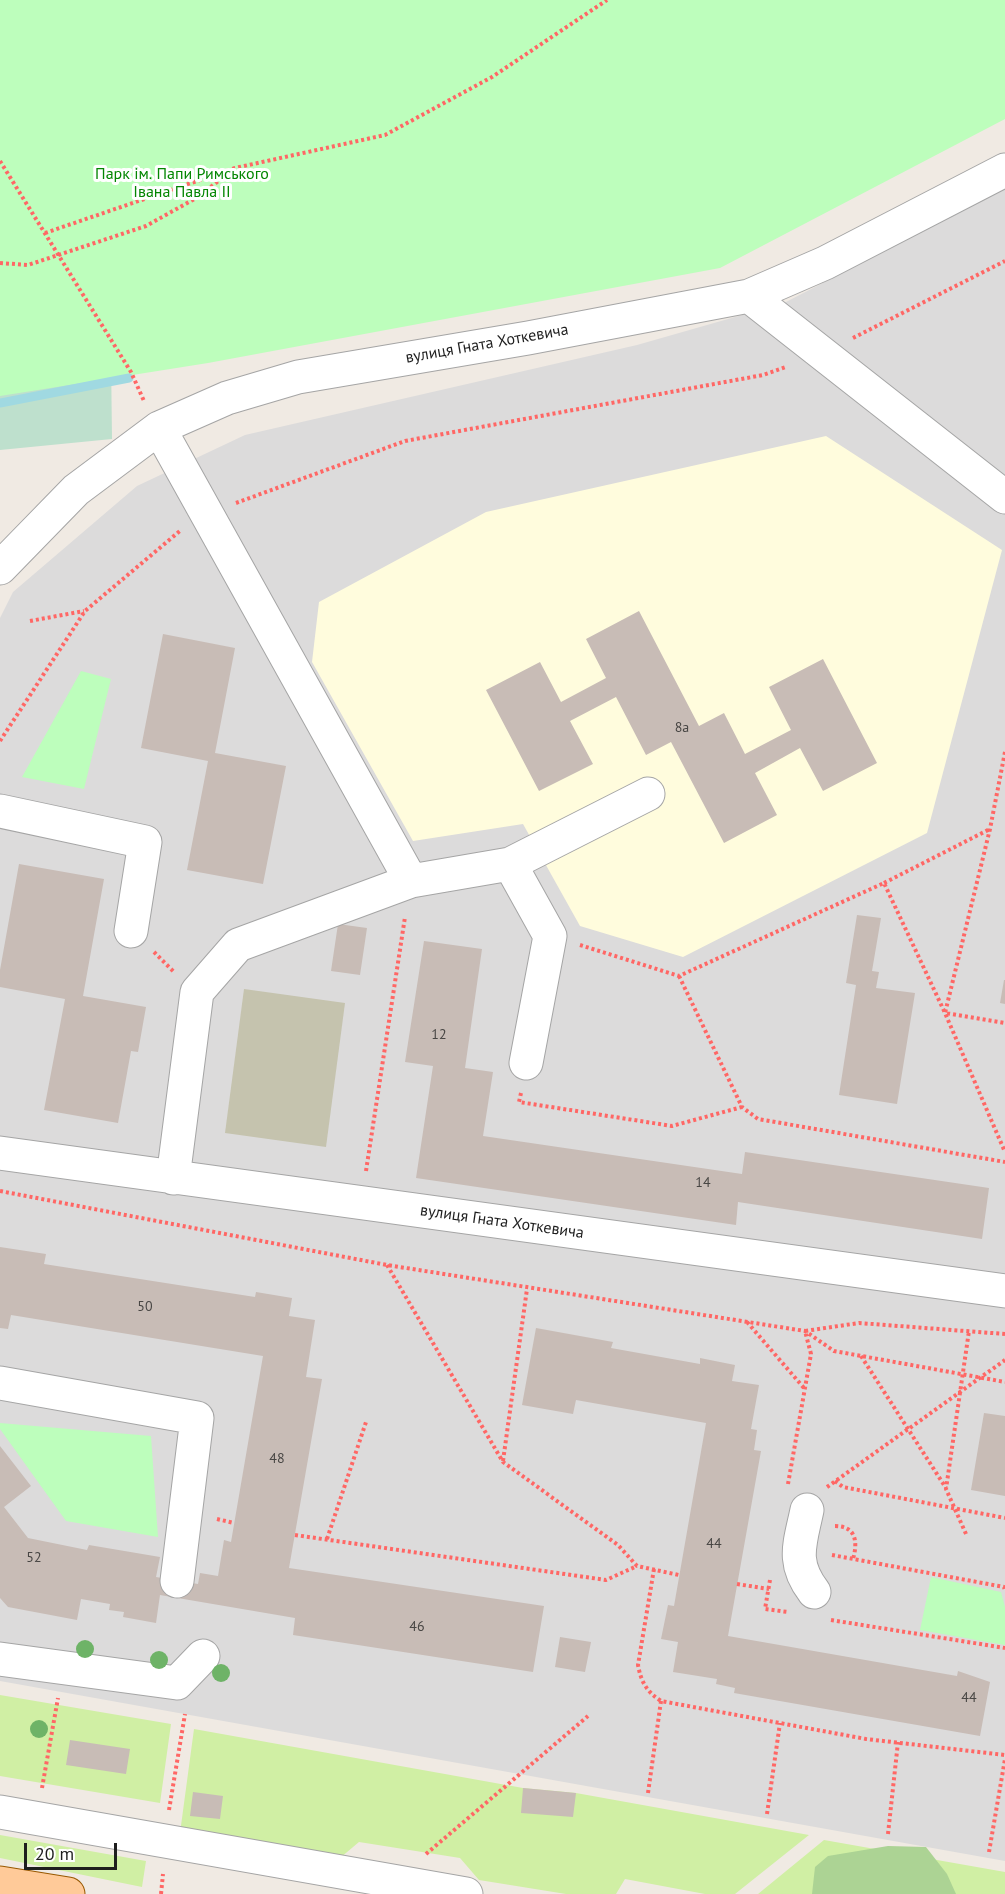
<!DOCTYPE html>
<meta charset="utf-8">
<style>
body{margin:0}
#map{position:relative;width:1005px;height:1894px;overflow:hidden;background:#f0eae3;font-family:"PT Sans",sans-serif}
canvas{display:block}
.scale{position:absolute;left:24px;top:1843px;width:93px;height:27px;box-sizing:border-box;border:3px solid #1e1e1e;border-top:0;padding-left:8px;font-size:18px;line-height:21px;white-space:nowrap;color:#1e1e1e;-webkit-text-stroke:4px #fff;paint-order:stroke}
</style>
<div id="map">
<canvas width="1005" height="1894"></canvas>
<div class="scale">20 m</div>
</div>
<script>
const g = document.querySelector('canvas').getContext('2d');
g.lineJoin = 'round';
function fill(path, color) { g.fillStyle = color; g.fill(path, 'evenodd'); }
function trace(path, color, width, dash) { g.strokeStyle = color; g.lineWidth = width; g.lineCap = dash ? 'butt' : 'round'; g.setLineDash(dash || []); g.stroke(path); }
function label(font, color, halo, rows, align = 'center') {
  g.font = font + ' "PT Sans",sans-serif'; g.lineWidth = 6; g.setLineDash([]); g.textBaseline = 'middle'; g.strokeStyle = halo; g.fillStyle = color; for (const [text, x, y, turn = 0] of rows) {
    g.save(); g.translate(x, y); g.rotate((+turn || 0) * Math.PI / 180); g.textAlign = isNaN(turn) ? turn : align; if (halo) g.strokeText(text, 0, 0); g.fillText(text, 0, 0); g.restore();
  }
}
const residential = new Path2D(`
 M1005,189V1861L0,1681V618L13,592L137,486L245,435L637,345L784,303Z`);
const education = new Path2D(`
 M826,436L1002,550L927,833L683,957L580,926L523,824L413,841L312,662L319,602L486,512Z`);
const construction = new Path2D(`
 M244,989L345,1003L326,1147L225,1133Z`);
const grass = new Path2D(`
 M0,1695L171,1724L160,1803L0,1776Z
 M194,1729L523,1788L576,1793L809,1835L735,1894H705L625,1879L616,1894H566L479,1880L460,1858L359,1842L340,1858L180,1833Z
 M0,1835L146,1861L142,1887L0,1858Z
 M824,1840L1005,1872V1894H758Z`);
const forest = new Path2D(`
 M888,1846L926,1847L947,1874L956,1894H812L815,1867L828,1856Z`);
const wetland = new Path2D(`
 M0,354L111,358L112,439L0,450Z`);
const park = new Path2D(`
 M0,0H1005V119L720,268L208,363L0,396Z
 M81,671L111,679L84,789L22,777Z
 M0,1423L151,1436L158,1537L66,1521L0,1429Z
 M931,1577L1001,1592L1005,1607V1645L920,1630Z`);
const stream = new Path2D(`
 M0,403L129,378`);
const building = new Path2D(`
 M639,611L699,726L724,713L745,754L791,730L769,687L823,659L877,763L823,791L800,748L755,773L777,815L724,843L671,742L646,755L616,697L570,721L593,764L539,791L486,690L540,662L561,702L606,678L586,639Z
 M163,634L235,648L215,753L286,766L263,884L187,870L208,761L141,748Z
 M19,864L104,879L83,996L146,1007L138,1052L131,1051L118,1123L44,1110L65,999L0,987V970Z
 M857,915L881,918L872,971L879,972L876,988L915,993L897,1104L839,1095L856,985L846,983Z
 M338,924L367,928L360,975L331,971Z
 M424,941L482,949L465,1068L493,1072L483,1136L742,1174L745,1152L989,1188L982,1239L738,1202L736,1225L416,1178L433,1066L405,1062Z
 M1004,980H1005V1004L1000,1003Z
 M0,1247L46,1254L44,1264L255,1297L256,1292L292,1298L289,1316L315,1320L306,1377L322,1379L289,1568L544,1606L533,1672L293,1635L295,1618L160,1595L156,1623L123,1617L124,1612L109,1610L110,1604L81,1599L77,1620L8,1607L0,1598V1446L31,1486L4,1507L28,1538L87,1550L89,1545L160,1557L156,1577L198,1584L200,1573L218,1576L224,1540L231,1542L263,1356L11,1315L8,1329L0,1328Z
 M536,1328L613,1342L611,1348L700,1364V1358L735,1365L732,1381L759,1385L751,1429L757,1430L754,1450L761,1451L728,1636L957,1676L958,1671L990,1682L980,1736L734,1693L735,1688L716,1684L717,1679L673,1672L678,1642L661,1639L668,1605L674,1606L706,1423L576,1400L573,1414L522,1405Z
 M984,1413L1005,1416V1496L971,1490Z
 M560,1637L591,1642L585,1672L555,1667Z
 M70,1740L130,1749L126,1774L66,1765Z
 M523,1788L576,1793L573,1817L521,1813Z
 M193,1792L223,1796L220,1819L190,1816Z`);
const path = new Path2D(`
 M0,161L131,372L144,401
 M45,233L235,168L385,135L492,77L607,0
 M0,263L28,265L146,226L198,197L231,171
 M853,338L1005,261
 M236,503L405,441L763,375L786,367
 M30,621L84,611
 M0,741L85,611L181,530
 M1005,752L990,829L945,1013L1005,1023
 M884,883L990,829
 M580,945L679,976L884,883L945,1013L1005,1152
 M154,952L174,972
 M679,976L742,1107L758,1119L1005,1162
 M521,1093L519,1102L672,1126L742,1107
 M366,1171L405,917
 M0,1191L387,1265L805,1331L834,1351L1005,1382
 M387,1265L503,1462L618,1545L637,1566L679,1575
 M747,1322L804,1388
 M861,1356L946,1488
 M503,1461L527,1289
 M835,1481L843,1487L1005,1518
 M788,1484L811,1354L805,1331L859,1323L1005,1334
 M827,1487L1005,1360
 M217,1519L234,1523
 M835,1526C856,1526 858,1542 853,1559
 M966,1534L946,1489L969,1331
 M295,1535L606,1580L637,1566
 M327,1539L366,1422
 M832,1555L1004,1587L1005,1591
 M654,1569L638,1665C641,1682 647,1692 661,1701L866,1739L1005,1755
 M770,1580L765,1609L788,1612
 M737,1584L769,1589
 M831,1620L1005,1648
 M42,1788L58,1698
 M648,1793L661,1701
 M169,1810L185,1714
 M767,1814L780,1723
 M888,1834L898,1742
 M989,1852L1005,1759
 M426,1854L588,1716
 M161,1894L163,1874`);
const minor = new Path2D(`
 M749,296L1005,497
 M159,428L411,881L238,945L197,992L173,1178
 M0,568L76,490L159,428L227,398L298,377L528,338L749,296L825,263L1005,170
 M0,811L145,842L131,931
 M510,864L648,794
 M411,881L510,864L550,936L526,1063
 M0,1153L1005,1291
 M0,1383L197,1418L177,1581
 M807,1510C800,1544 791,1562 814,1592
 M0,1659L177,1683L203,1656
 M0,1812L466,1894`);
const major = new Path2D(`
 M0,1883L68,1894`);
const trees = [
 [85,1649],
 [159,1660],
 [221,1673],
 [39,1729]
];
const numberNames = [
 ["8а",682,728],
 ["12",439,1035],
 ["14",703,1183],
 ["50",145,1307],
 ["48",277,1459],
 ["44",714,1544],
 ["52",34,1558],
 ["46",417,1627],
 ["44",969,1698]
];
const parkNames = [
 ["Парк ім. Папи Римського",182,174],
 ["Івана Павла ІІ",182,192]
];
const streetNames = [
 ["вулиця Гната Хоткевича",487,344,-10],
 ["вулиця Гната Хоткевича",502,1222,8]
];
fill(residential, '#dcdbdb');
fill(education, '#fffcdd');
fill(construction, '#c5c3ae');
fill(grass, '#d0efa4');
fill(forest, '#acd394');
fill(wetland, '#bee0cd');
fill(park, '#bdfebc');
trace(stream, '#a0d9e1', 9);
fill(building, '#c8bcb6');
trace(minor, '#a5a5a5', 35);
trace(major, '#985800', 35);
trace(path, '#ff6765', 4, [3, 3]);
trace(minor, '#fff', 33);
trace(major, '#ffca99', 33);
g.fillStyle = '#6eb367';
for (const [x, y] of trees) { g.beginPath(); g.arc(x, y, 9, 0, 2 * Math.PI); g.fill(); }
label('14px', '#484644', null, numberNames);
label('16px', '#038602', '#fff', parkNames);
label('16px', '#1e1e1e', '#fff', streetNames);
</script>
